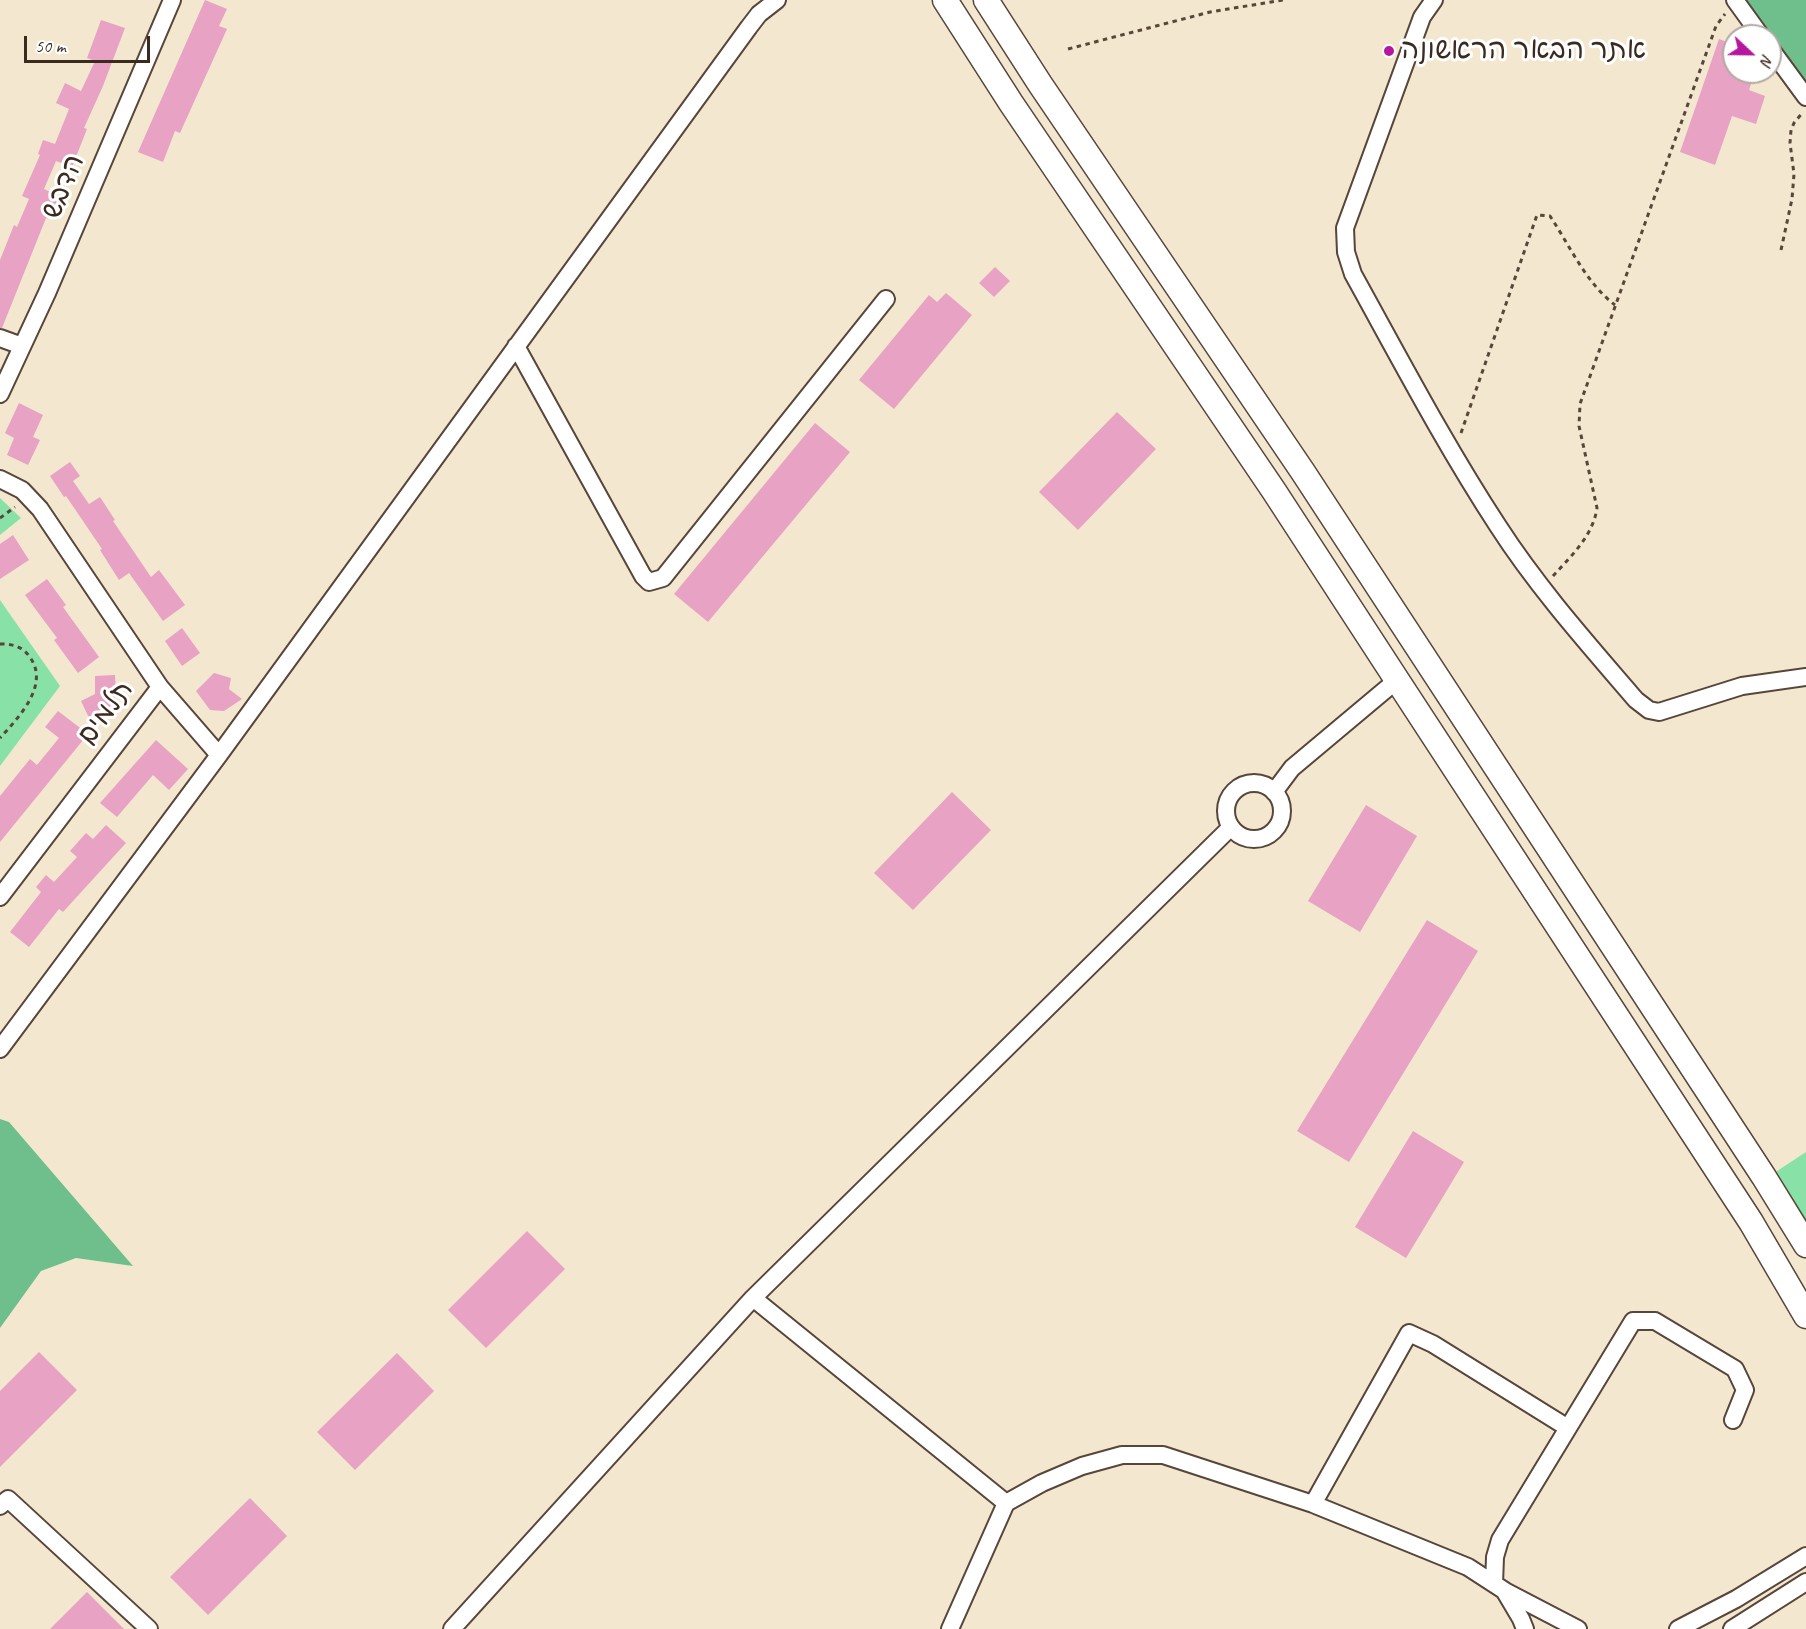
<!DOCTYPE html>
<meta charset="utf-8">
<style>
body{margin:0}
#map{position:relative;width:1806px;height:1629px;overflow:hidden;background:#f4e7d0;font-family:Caveat,sans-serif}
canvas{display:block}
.north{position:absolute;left:1722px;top:24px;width:60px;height:60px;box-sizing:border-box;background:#fff;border:2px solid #b1aaa5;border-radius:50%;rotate:112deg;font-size:16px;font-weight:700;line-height:24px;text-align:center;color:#3b2a1e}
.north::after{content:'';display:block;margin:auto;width:21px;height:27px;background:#b5179e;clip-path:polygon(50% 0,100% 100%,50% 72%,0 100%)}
.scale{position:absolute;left:24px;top:36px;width:126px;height:27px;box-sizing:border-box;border:3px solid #3b2a1e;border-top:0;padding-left:8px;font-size:18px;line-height:21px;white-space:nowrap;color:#3b2a1e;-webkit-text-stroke:4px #fff;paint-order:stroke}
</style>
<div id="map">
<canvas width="1806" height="1629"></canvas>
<div class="north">N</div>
<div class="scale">50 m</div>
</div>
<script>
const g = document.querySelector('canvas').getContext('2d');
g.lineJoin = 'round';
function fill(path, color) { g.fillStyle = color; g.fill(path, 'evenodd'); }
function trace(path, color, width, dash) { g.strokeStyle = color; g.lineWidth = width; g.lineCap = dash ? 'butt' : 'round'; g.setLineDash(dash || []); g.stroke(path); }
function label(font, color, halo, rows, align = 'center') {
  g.font = font + ' Caveat,"Playpen Sans Hebrew",sans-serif'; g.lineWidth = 6; g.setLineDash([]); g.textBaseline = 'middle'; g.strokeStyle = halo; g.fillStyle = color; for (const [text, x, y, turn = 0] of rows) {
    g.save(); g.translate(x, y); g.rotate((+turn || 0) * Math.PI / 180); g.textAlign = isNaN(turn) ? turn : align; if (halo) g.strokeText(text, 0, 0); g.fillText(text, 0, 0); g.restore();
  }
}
const green = new Path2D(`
 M0,498L21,518L0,535Z
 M0,600L60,686L0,766Z
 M1806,1152V1226L1774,1173Z`);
const forest = new Path2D(`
 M1746,0H1806V82Z
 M0,1119L9,1122L133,1266L76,1258L41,1271L0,1328Z`);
const building = new Path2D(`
 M205,0L227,9L219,26L227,29L180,133L175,131L163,162L138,152Z
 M101,20L125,28L103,86L84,128L87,129L72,167L56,161L44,189L59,196L49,219L46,218L2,328H0V260L14,225L17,227L29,199L22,196L40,155L38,154L43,140L55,144L69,109L56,103L65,83L81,91L95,61L87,58Z
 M1719,39L1733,44L1730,52L1734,54V72H1755L1749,90L1765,96L1756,124L1732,116L1715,165L1680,152Z
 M995,267L1010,281L994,297L979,283Z
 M946,293L972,315L894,409L859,380L929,295L937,302Z
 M19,403L43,415L33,437L40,440L28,465L7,455L14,438L5,433Z
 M1117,412L1156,449L1078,530L1039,492Z
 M815,423L850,452L708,622L674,594Z
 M70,462L80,476L73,481L89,504L100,497L115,520L113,521L151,577L159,570L185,605L163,621L129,573L119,580L100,550L102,549L66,496L64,497L50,476Z
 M13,535L29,560L0,579V544Z
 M47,579L66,605L63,607L99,657L78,673L54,640L57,638L25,595Z
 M182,628L200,653L182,666L165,641Z
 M214,673L231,678L229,689L242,699L224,711L210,710L196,691Z
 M115,675L116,695L107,712L90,720L81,701L95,694V676Z
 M58,711L88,734L0,842V796L30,759L37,765L59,738L45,727Z
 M156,740L188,769L169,790L153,775L117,817L100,803Z
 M952,792L991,830L913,910L874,873Z
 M1366,805L1417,836L1360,932L1308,901Z
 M106,825L126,843L63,912L59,909L29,947L10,932L41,892L36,887L46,875L54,882L77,857L70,851L86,833L93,839Z
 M1427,920L1478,951L1349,1162L1297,1131Z
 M1413,1131L1464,1162L1406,1258L1355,1227Z
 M527,1231L565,1269L486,1348L448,1310Z
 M39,1352L77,1390L0,1467V1391Z
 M397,1353L434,1391L355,1470L317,1432Z
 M250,1498L287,1536L208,1615L170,1577Z
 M87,1592L124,1629H50Z`);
const path = new Path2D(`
 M1068,49L1210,12L1283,0
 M1781,250L1792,199L1794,174L1790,143L1791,130L1794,123L1803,112
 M1461,433L1537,215L1550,216C1570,246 1586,283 1615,305
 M0,518L15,507
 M1553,576C1571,556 1593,536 1597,508L1579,426L1580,404L1716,26L1725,14
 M0,644C12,644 22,646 29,656C51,684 19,717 0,738`);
const minor = new Path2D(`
 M1434,0L1422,17L1345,228L1346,252L1353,274C1400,359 1445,445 1498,526C1538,588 1588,644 1636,700L1649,710L1659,712L1742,686L1806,677
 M1735,0L1761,36
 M1770,48L1806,97
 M0,338L22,346
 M516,346L643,576L649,582L663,578L886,299
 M0,394L47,293L172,0
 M0,479L22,490L40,509L160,687L0,897
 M160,687L219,755
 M1226 811a28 28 0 1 1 56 0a28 28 0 1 1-56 0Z
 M1274,792L1292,768L1397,680
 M0,1049L219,755L749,27L759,14L777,0
 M753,1298L1006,1503
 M1313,1504L1409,1333L1433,1344L1568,1428
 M0,1506L8,1499L149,1629
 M1494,1584L1495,1557L1500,1540L1633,1321H1655L1735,1369L1745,1390L1733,1420
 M1505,1592L1521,1619L1525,1629
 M452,1629L753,1298L1231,827
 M950,1629L1006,1503L1042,1483L1082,1466L1122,1455H1163L1313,1504L1468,1567L1505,1591L1578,1629
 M1678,1629L1736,1599L1806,1556
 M1732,1629L1806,1582`);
const highway = new Path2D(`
 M945,0L1011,103L1274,491L1397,680L1751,1222L1806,1316
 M986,0L1040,84L1303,472L1764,1177L1806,1245`);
const markers = [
 [1389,51,6,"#b5179e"]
];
const poiNames = [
 ["אתר הבאר הראשונה",1401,51]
];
const streetNames = [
 ["הדבש",64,187,-67],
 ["תלמים",106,713,-53]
];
fill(green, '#88e1a6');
fill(forest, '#6ebf8b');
fill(building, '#e7a2c4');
trace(minor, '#574639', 20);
trace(highway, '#574639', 27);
trace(path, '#574639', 3, [4.5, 4.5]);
trace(minor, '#fff', 16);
trace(highway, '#fff', 24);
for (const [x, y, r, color] of markers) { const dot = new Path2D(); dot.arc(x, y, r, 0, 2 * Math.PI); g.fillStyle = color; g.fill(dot); trace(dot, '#fff', 2); }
label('28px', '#3b2a1e', '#fff', poiNames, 'left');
label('28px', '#3b2a1e', '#fff', streetNames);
</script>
